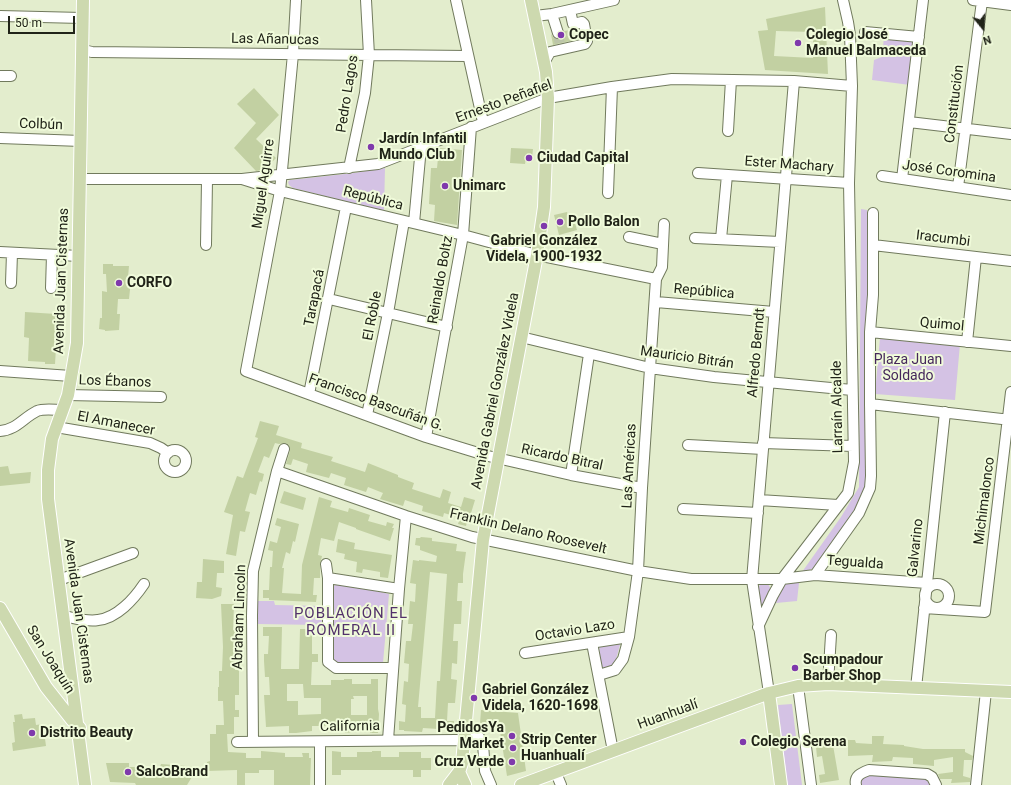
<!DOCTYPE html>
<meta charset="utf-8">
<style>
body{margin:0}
#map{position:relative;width:1011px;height:785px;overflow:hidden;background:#e3edcd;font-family:Roboto,sans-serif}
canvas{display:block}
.north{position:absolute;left:963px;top:8px;width:40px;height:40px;-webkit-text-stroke:3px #f0fbda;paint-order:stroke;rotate:162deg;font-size:11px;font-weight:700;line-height:16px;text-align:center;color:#202318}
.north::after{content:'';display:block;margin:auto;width:14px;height:18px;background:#202318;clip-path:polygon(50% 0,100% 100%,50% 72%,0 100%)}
.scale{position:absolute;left:8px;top:16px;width:67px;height:18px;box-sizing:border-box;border:2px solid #202318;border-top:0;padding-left:5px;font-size:12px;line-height:14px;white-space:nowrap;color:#202318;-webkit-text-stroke:3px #f0fbda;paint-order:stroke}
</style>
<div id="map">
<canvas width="1011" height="785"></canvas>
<div class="north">N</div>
<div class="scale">50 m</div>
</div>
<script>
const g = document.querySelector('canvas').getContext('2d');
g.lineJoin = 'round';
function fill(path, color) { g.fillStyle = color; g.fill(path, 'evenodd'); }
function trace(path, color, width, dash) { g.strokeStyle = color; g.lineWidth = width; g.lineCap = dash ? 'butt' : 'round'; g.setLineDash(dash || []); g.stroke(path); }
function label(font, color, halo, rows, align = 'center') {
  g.font = font + ' Roboto,sans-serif'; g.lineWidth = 4; g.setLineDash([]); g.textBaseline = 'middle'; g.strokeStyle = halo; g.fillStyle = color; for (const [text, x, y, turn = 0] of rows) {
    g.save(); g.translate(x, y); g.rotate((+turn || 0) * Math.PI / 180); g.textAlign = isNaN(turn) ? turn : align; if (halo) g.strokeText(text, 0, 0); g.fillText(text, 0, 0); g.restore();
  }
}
const green = new Path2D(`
 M884,37L915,40L910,85L872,80L874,60L882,57Z
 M385,168L384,211L293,188L289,185L288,182L290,180L354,173Z
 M861,209L867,210L869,283L867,475L864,493L854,515L815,568L802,572L841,517L859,487Z
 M880,338L960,344L955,400L875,394Z
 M796,582L799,583L797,601L776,603L779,593L785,583Z
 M341,583L389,594L383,663H338L334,661L332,656L333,587L336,584Z
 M768,584L772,591L764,606L760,607L756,590L760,585Z
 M258,601H274L275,605L321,606L322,625L257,624Z
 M621,641L614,667L601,670L599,645Z
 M792,704L802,785H788L787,780L778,705Z
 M865,775L927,779L929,780V785H858L859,780Z`);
const building = new Path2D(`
 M825,7L828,74L765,70L758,31L768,30L766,19ZM776,31L813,32V58L774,56Z
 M572,30L574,40L553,45L551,34L554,38L560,39L563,37L564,31Z
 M254,88L279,115L256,139L276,158L264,170L256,171L234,148L256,123L237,104Z
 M439,148L462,150L457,225L434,221L435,205L429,204L431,168H437Z
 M511,148L533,149L532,158H526L525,164L510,163Z
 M567,212L568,215L572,213L577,230L559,235L554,215Z
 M103,264H113V266H129L128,277L131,280L129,299H118L117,314H120L119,330L105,331V330L99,329L100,318H102V291L107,292L106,274H103Z
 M25,312L56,314L54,348H56L55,364H45V362L28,361L29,338L24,337Z
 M260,421L279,426L276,435L302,443L301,448L333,457L331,461L365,472L368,463L398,475V477L414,483L412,489L440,498L443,489L451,492L448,503L461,507L464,497L475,500L468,523L467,522L466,526L458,524L460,518L444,513L443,517L422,511L423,506L405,500L403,506L380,499L383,493L368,487L366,492L344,485L346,478L331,473L329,478L306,472L308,464L293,459L291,465L286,464L290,451L289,445L286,443L279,444L275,443L269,458L264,456L258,472L264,474L262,482L260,481L256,495L250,493L245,511L250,512L245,532L240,531L236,556L226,554L233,515L224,512L237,476L243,478L258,438L255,437Z
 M8,466L10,474L31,472L30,483L0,486V467Z
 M284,491L306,498L303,510L280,503Z
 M319,497L332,501L330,507L348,512L349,508L370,515L368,521L386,526L387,522L394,524L392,528H394L390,541L356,529V528L339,522L334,541L321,538L318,555L322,556L320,565V578H314L313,595H317L316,602L269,600V598H263V590H269L270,567H272L273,551L268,550L270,541L277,543L281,527L275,525L277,518L299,524L295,542L293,541L290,554L286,552L282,568H284L282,593L301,594L302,565Z
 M421,537L432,538V541L457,544L456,551L466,552L463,574V583H458L457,601H462L461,624H454L453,641H458L457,664L452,663L451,679L457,680L455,703H448L447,721H454L453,730L423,728L422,732L404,731V730H399V721L405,722L406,705L402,704L404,681L408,682L409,664L404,663L406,641H411L413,624H408L410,601L415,602L416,584L410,583L413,560L419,561V560L436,562L437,556L420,550V546L415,545L416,538H420ZM430,572L447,574L440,681H437L435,718H421V707H418Z
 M338,539L355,543L354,549L392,555L388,578L380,577V572L363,569L362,573L356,572L357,562L344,559L345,554L336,552Z
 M203,559L224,561V573H217L216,587L222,588L221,596L212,599L196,598L197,582H202Z
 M221,604H234L233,630H237L238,645H240V655H235V670H239V695H235V710H239V717H234V734H227L228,752L246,753V758H261V751L285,753V757H303L302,753H309V758H311L310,785H274V770H259V773H245V785H237V770L207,771V762L210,761V734H216V725H224L223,701H218V687H219V671H222L223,647Z
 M263,627H282L281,669H299L300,629H312V654H318V662H312L311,685H331V680H344V679H352V684H371V679H378V709L379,714L378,733H370V726H352L353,732L345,733V731H331V726H312V731L296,733H289V726L266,727L264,695H270L269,677H265L264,661V654H268L269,636H263ZM287,684H303L304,698H321V714L298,715V701H287ZM353,696H367V715H351V699H354Z
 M481,710L518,713L526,771L507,776L499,725L480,724Z
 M22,714L23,719L35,718L36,725L43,724L46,746L13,751L12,743L15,742L13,722H15L14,715Z
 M872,736H884L883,744L904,745V746L923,749H965V752L973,756L972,760H964L963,776L970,778V782L951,783L952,779H940L938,774L953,772V757L934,760V766L913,764V758L893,757L892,761L872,762L873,755L848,756V740H855L856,743L872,744Z
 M833,745L839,780L820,783L819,775L825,774L822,756L817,757L816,747Z
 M332,751L341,752V757H357V752H372V751H381V757H399V752H421V758H431V770H421V777H413V770H341V775H332Z
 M106,763H129V767H160L161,764L198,767L187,785H136L135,783L110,782Z`);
const minorTunnel = new Path2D(`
 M558,33L560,45`);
const minor = new Path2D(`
 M296,0L293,54L280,191L246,371L426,437L488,456L571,475L642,488
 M456,0L483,122
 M973,0L1011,5
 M552,14L558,33
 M0,16L82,18
 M535,16L552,14L614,0
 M865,32L919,37
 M83,50L92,52L467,56
 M544,63L550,52L585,44L587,41L584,24L582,22L573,24L570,10
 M0,76H11
 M909,122L1011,134
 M728,131L731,80
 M0,138L81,141
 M349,168L365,93L369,55L366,0
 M698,173L849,183
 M882,176L1011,195
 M80,179H242L280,191L463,235L537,255L656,279
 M242,179L378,164L548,98L612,87L672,79L794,81L852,86
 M902,179L923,0
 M958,187L982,1
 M608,193L612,87
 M414,223L421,147
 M629,237L663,244
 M695,238L780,242
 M721,239L727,175
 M206,245L207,180
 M873,245L1011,261
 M0,252L79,256
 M11,283L12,253
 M51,288L52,255
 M329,299L447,327
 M656,302L774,312
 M870,332L1011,346
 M521,337L650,368L714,377L852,390
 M967,342L976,257
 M0,371L71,376
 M309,394L346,207
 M68,395L161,397
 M870,404L1011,420
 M367,415L388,313L404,221
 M56,427L150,443L161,448L168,453
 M0,431C16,430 23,418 37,411C44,408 55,410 63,410
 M426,437L463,235L471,127
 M763,443L853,446
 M688,445L763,449
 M164 461a11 11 0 1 1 22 0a11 11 0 1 1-22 0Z
 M277,471L406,516L472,537L638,571L691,579H782L815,575L927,583
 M571,475L589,354
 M759,500L838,505
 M683,509L758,513
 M326,564L328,578V662L336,668H393
 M815,575L859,513L870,488L871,476L870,404V332L873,295V213
 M328,578L399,589
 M59,580L133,553
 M925 596a12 12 0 1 1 24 0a12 12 0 1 1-24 0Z
 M924,608L985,612L1011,392
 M64,616C74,618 87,622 98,620C117,618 134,599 144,584
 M758,627L773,595L782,579L848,493L854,462L849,183L852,86L850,35L848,22L843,0
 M592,643L613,751
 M525,653L629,637
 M599,675L615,670L623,659L629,637L638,571L642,488L656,279L662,267L664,224
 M828,684L831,635
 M798,686L811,785
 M916,688L945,412
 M769,693L752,580L794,81
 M465,735L479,737L483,744L485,771L491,785
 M388,740L399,589L406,516
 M237,742C310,742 383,740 456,740L465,741
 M253,742L252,616L253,571L277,471L284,449
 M556,773L561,785
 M320,785V742
 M856,785C854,776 861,773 869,770L927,774L932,777L936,785
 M976,785L986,691`);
const major = new Path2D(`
 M83,0L77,343L68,395L52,439L48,470V499L85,785
 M0,608L46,687L72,720L80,728
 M769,693L781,785
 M459,772L465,785
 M449,785L459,772L462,763L483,540L537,255L544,207L548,98L546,72L531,0
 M521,785L769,693L798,686L828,684L1011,692`);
const markers = [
 [561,35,4,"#7f39ac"],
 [798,43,4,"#7f39ac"],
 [371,147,4,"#7f39ac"],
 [529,158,4,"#7f39ac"],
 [445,186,4,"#7f39ac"],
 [560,222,4,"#7f39ac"],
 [544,226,4,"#7f39ac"],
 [119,283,4,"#7f39ac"],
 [795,668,4,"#7f39ac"],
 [474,698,4,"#7f39ac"],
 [32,733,4,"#7f39ac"],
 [512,736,4,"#7f39ac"],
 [743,742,4,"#7f39ac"],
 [513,748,4,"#7f39ac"],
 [512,762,4,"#7f39ac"],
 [128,772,4,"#7f39ac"]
];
const poiNames = [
 ["Copec",569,35],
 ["Colegio José",806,35],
 ["Manuel Balmaceda",806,51],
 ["Jardín Infantil",379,139],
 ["Mundo Club",379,155],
 ["Ciudad Capital",537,158],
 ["Unimarc",453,186],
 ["Pollo Balon",568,222],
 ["Gabriel González",544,241,"center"],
 ["Videla, 1900-1932",544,257,"center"],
 ["CORFO",127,283],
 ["Scumpadour",803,660],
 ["Barber Shop",803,676],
 ["Gabriel González",482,690],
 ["Videla, 1620-1698",482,706],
 ["PedidosYa",504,728,"right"],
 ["Market",504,744,"right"],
 ["Distrito Beauty",40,733],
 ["Strip Center",521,740],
 ["Huanhualí",521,756],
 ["Colegio Serena",751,742],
 ["Cruz Verde",504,762,"right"],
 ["SalcoBrand",136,772]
];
const streetNames = [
 ["Las Añanucas",275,40,1],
 ["Pedro Lagos",348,94,-81],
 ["Ernesto Peñafiel",504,102,-20],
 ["Constitución",955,104,-83],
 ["Colbún",41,125,2],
 ["Ester Machary",789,165,4],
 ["José Coromina",949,172,8],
 ["Miguel Aguirre",264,184,-82],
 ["República",373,199,14],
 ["Iracumbi",943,239,7],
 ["Reinaldo Boltz",441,280,-80],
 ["Avenida Juan Cisternas",62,281,-88],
 ["República",704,292,5],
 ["Tarapacá",315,298,-79],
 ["El Roble",373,316,-79],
 ["Quimol",942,325,5],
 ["Alfredo Berndt",757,353,-85],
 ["Mauricio Bitrán",687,358,8],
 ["Los Ébanos",115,382,2],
 ["Avenida Gabriel González Videla",496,391,-79],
 ["Francisco Bascuñán G.",376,403,20],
 ["Larraín Alcalde",838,407,-91],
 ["El Amanecer",116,424,11],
 ["Ricardo Bitral",562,458,12],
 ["Las Américas",630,466,-87],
 ["Michimalonco",985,501,-83],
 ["Franklin Delano Roosevelt",528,532,13],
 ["Galvarino",916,548,-84],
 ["Tegualda",855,563,4],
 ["Avenida Juan Cisternas",78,611,82],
 ["Abraham Lincoln",240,617,-88],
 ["Octavio Lazo",575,631,-9],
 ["San Joaquín",50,660,58],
 ["Huanhualí",668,715,-20],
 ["California",350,727,-1]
];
const parkNames = [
 ["Plaza Juan",908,360],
 ["Soldado",908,376]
];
const neighbourhoodNames = [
 ["POBLACIÓN EL",351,614],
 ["ROMERAL II",351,631]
];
fill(green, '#d4c2e4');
fill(building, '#c2d0a2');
trace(minorTunnel, '#bcc5a9', 10, [10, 5]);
trace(minor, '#717a5d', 12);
trace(major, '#fff', 14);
trace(minor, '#fff', 10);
trace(major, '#cdd9af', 12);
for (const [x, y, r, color] of markers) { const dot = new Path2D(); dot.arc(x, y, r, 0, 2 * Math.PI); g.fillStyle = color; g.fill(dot); trace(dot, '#f0fbda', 1.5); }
label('bold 14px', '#202318', '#f0fbda', poiNames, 'left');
label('14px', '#202318', '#f0fbda', streetNames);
label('14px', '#45275b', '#f0fbda', parkNames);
g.letterSpacing = '1px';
label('15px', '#52316a', '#f0fbda', neighbourhoodNames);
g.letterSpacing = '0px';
</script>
